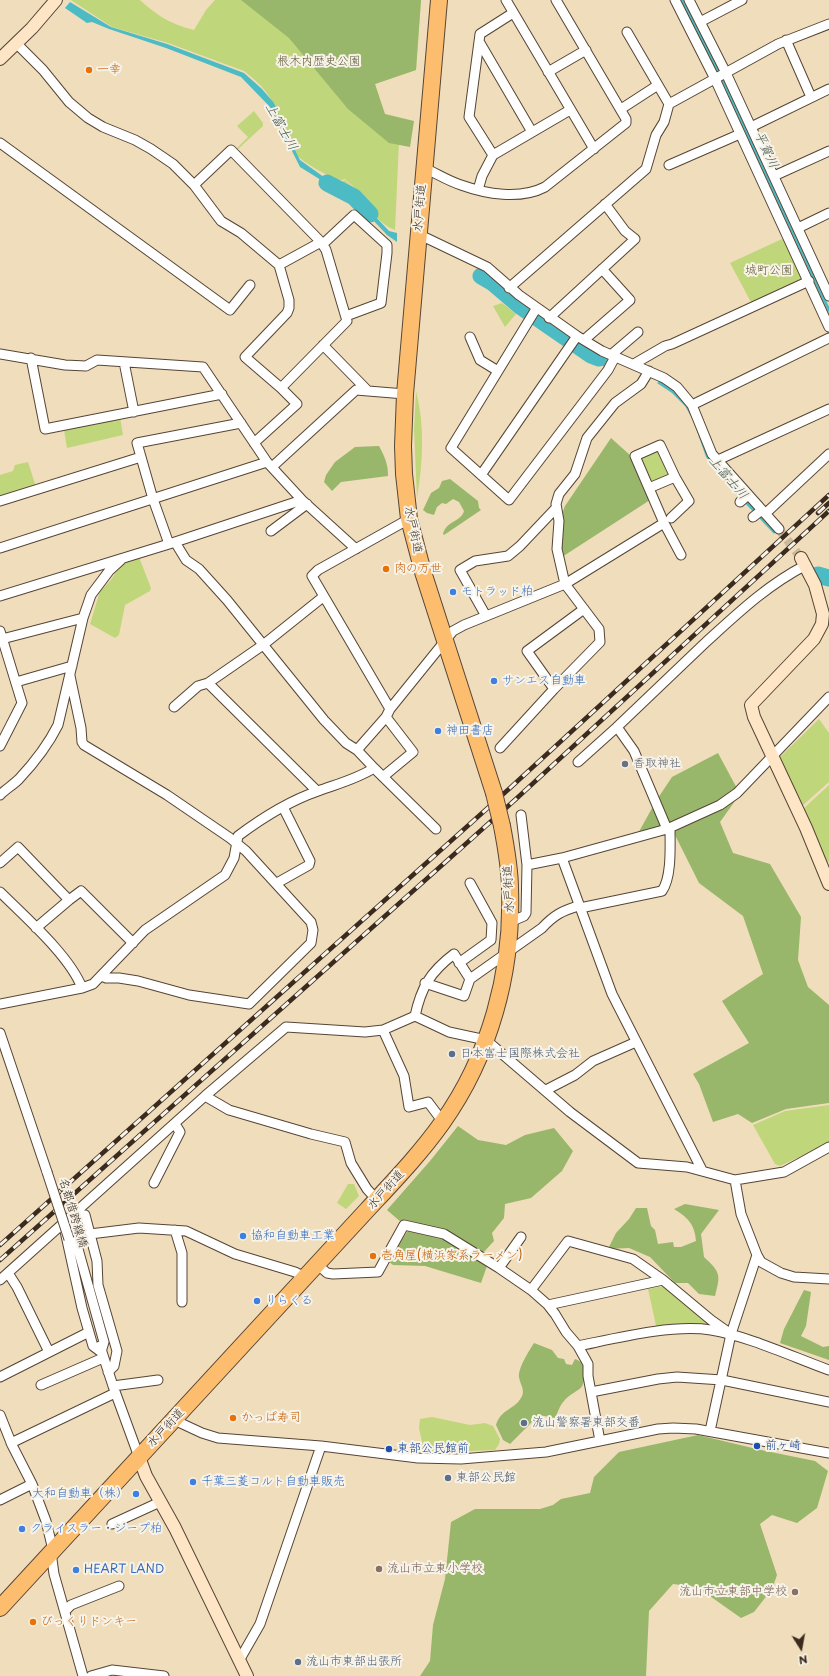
<!DOCTYPE html>
<meta charset="utf-8">
<style>
body{margin:0}
#map{position:relative;width:829px;height:1676px;overflow:hidden;background:#f0ddbc;font-family:"Playpen Sans",sans-serif}
canvas{display:block}
.north{position:absolute;left:781px;top:1628px;width:40px;height:40px;-webkit-text-stroke:3px #f7f3e8;paint-order:stroke;rotate:169deg;font-size:11px;font-weight:700;line-height:16px;text-align:center;color:#3b2a1e}
.north::after{content:'';display:block;margin:auto;width:14px;height:18px;background:#3b2a1e;clip-path:polygon(50% 0,100% 100%,50% 72%,0 100%)}
</style>
<div id="map">
<canvas width="829" height="1676"></canvas>
<div class="north">N</div>
</div>
<script>
const g = document.querySelector('canvas').getContext('2d');
g.lineJoin = 'round';
function fill(path, color) { g.fillStyle = color; g.fill(path, 'evenodd'); }
function trace(path, color, width, dash) { g.strokeStyle = color; g.lineWidth = width; g.lineCap = dash ? 'butt' : 'round'; g.setLineDash(dash || []); g.stroke(path); }
function label(font, color, halo, rows, align = 'center') {
  g.font = font + ' "Playpen Sans","Klee One",sans-serif'; g.lineWidth = 4; g.setLineDash([]); g.textBaseline = 'middle'; g.strokeStyle = halo; g.fillStyle = color; for (const [text, x, y, turn = 0] of rows) {
    g.save(); g.translate(x, y); g.rotate((+turn || 0) * Math.PI / 180); g.textAlign = isNaN(turn) ? turn : align; if (halo) g.strokeText(text, 0, 0); g.fillText(text, 0, 0); g.restore();
  }
}
const green = new Path2D(`
 M71,0H140C158,16 170,24 194,30L206,10L215,0H421L416,70L375,84L384,114L400,119L395,230C382,226 372,212 362,201V195L345,179L338,181C328,175 309,166 301,159C284,143 280,118 270,98C264,87 254,79 244,71L168,43L112,27Z
 M254,111L263,123V126L237,150L236,149L248,137L237,126Z
 M329,176L338,183L345,180L361,195L350,204L318,185Z
 M782,239L787,241L804,277L802,282L752,304L730,263Z
 M502,303L516,314L505,327L493,306Z
 M416,391C425,426 423,462 417,498L414,429Z
 M120,417L123,435L67,448L64,430Z
 M657,449L668,475L653,483L640,458Z
 M28,462L36,487L0,499V475L13,471L15,465Z
 M139,557L151,588L150,591L125,605L119,635L115,638L90,624L100,591L110,581L119,568L129,559Z
 M819,719L829,733V782L801,807L779,758Z
 M829,785V861L827,863L803,809Z
 M829,1105V1143L780,1166L775,1164L753,1125L785,1111Z
 M348,1184H354L359,1196L346,1209L337,1203Z
 M665,1286L708,1323L707,1326L657,1330L648,1289Z
 M432,1417L470,1425L485,1423L493,1426L500,1439L499,1444L495,1450L447,1452L424,1451L419,1428L420,1419Z`);
const forest = new Path2D(`
 M241,0H421L416,70L375,84L385,114L414,121L410,147L389,143L348,109L289,38Z
 M611,438L631,456L650,500L562,557V514L565,506Z
 M379,446C385,457 388,464 388,476L341,482L332,491L324,482L326,475L335,462L355,447Z
 M450,479L478,501L479,508L481,510L444,535L443,534C447,520 461,522 464,511L459,502L453,499L446,504L442,503L437,507L434,515L427,513L423,510L431,493L439,488L442,481Z
 M718,753L740,794L720,822L733,853L770,864L801,917L798,960L808,987L829,1005V1103L786,1109L752,1123L738,1114L713,1122L699,1084L693,1074L749,1043L722,1001L763,974L743,916L699,883L675,835L636,837L656,801L672,777Z
 M458,1126L478,1140L506,1145L525,1135L554,1128L573,1151L562,1171L531,1198L505,1204L504,1218L492,1233L494,1241L482,1254L487,1266L481,1283L425,1266L393,1265L388,1261L409,1229L387,1210L430,1161Z
 M685,1204L719,1210L701,1234L704,1257C720,1272 721,1274 715,1296L699,1294L688,1283H675L650,1257L629,1248L608,1249L616,1233L629,1219L636,1208H647L651,1226L655,1230L658,1244L673,1242L674,1247H681L696,1241C695,1224 687,1217 674,1209Z
 M804,1290L811,1292L806,1326L801,1336L823,1347L829,1346V1360L780,1343L784,1329Z
 M534,1343L552,1350L558,1358L564,1359L566,1364L572,1365L575,1359C581,1361 583,1364 584,1370C586,1394 576,1387 564,1401C560,1405 558,1412 555,1418L539,1415L510,1444L503,1440L496,1425C501,1409 514,1410 521,1398C526,1390 520,1385 519,1377C518,1368 529,1351 534,1343Z
 M698,1435L761,1450L815,1461L828,1471L817,1508L797,1523L772,1515L760,1524L777,1575L772,1589L754,1612L741,1618L697,1587L673,1584L649,1611L646,1676H420L430,1661L433,1625L445,1579L451,1522L475,1509H540L553,1505L561,1499L590,1493L594,1477L619,1452Z`);
const water = new Path2D(`
 M70,2L111,27L167,44L244,73L262,89L274,103L285,130L300,160L335,185L348,192L345,195L300,167L270,107L241,77L166,48L109,29L92,22L87,23L65,8Z
 M355,195L389,231L397,233V242L387,235L356,202L350,200Z
 M486,275L531,310L527,316L509,304L481,281Z
 M540,317L572,339L567,345L536,323Z
 M581,344L608,359L605,367L589,360L577,351Z
 M660,380L672,388L687,403L704,441L776,531L774,534L742,500L706,457L693,420L685,406L672,393L657,383Z`);
const stream = new Path2D(`
 M682,0L726,87L829,310`);
const river = new Path2D(`
 M327,183L354,197L370,214
 M481,276L493,283L520,306L591,355L599,358
 M818,575L829,578`);
const streetTunnel = new Path2D(`
 M779,529L801,558`);
const street = new Path2D(`
 M506,0L594,149
 M675,0L715,79L829,327
 M689,0L726,73L829,296
 M513,13L480,34L469,117L493,155L570,110
 M700,22L742,0
 M627,32L669,104
 M786,40L811,97
 M480,43L532,132
 M17,44L43,70L69,102L88,118L103,127L135,140L151,149L173,164L194,185L221,221L241,233L279,265L289,300V308L287,313L245,357L281,388L297,404L254,443
 M548,72L586,50
 M621,109L658,85
 M751,127L829,89
 M0,143L230,310L250,285
 M669,165L740,134
 M424,168C436,173 448,181 461,185C486,194 520,200 545,187L626,123V119L556,0
 M774,176L829,151
 M194,185L231,150L321,242L326,250L347,321L281,388
 M478,190L482,176L493,155
 M798,228L829,213
 M418,234L487,267L519,295L577,336L602,351L664,378L677,387L692,405L712,454L779,529
 M323,244L354,215L387,245V253L381,303L346,316
 M279,265L321,242
 M509,288L646,169L656,135L664,122L669,104L778,44L829,24
 M536,309L451,448L509,500L608,370L615,357
 M549,318L635,239L625,231L605,204
 M470,337L480,360L498,371
 M584,340L630,300L602,269
 M323,345L367,390
 M0,354L65,365L86,366L97,360L203,367L267,462L302,500L169,544L0,596
 M611,355L638,332
 M31,358L45,429L222,394
 M124,362L134,412
 M634,364L665,346L672,344L809,281
 M692,405L829,338
 M718,460L829,409
 M272,467L356,390L405,394
 M481,475L577,336
 M649,488L675,477L660,445L635,456L664,523L681,555
 M302,500L356,549
 M0,501L141,457
 M740,502L748,495
 M766,513L829,454
 M753,517L762,510
 M671,518L689,501L675,477
 M271,531L307,504
 M175,542L186,560L199,569L227,600L324,720L346,743L357,750
 M169,544L153,499L137,443L241,423
 M0,548L267,462
 M584,609L527,651L554,689L600,642L599,629L565,584L557,549L559,521L556,504L559,494L575,474L587,438L615,403L641,384L649,371
 M486,616L460,570L475,561L508,556L520,546L556,508
 M0,631L22,703L0,746
 M2,639L83,618
 M70,676L81,728L82,742L84,745L167,795L230,838L246,851L311,922L313,930L311,943L249,1004L189,995L138,981L119,978H106L102,976
 M16,682L72,666
 M208,683L317,791
 M174,707L198,686L208,683L263,645L323,597
 M390,709L312,576L318,570L409,519
 M617,727C646,699 676,671 705,643C737,614 767,585 806,565
 M500,748L554,689
 M578,762L617,727L634,751L667,829
 M374,768L436,829
 M384,776L413,752L386,717
 M0,795C6,789 13,785 19,779C34,763 48,745 58,725L83,618L91,595L109,571L121,560
 M521,815L527,865
 M562,858L612,994L702,1170
 M0,863L18,847L69,900L36,928
 M277,883L309,865L310,861L283,807
 M0,892C25,917 70,956 82,988
 M69,900L81,891L133,943
 M580,908L662,891C672,877 670,845 670,828
 M510,922L524,916L526,913L527,865L562,858L667,829L720,805L737,793L829,697
 M459,963L491,940L492,923L470,883
 M425,983L464,996L470,979
 M0,1004L82,988L93,984L145,930L225,875L234,858L238,836C262,818 289,801 318,791C337,784 357,779 374,768L357,750L386,717L390,709L453,631L464,625L565,584L664,523
 M415,1016C421,988 430,972 454,954L470,979L542,928C554,915 562,911 578,906
 M383,1030L415,1016L449,1032L486,1040L570,1112L638,1163L687,1167L735,1180L784,1172L829,1147
 M0,1033L47,1172
 M546,1090L575,1075L593,1061L636,1042
 M205,1096L229,1110L311,1134L345,1142L351,1163L367,1189L377,1200
 M735,1180L741,1214L757,1255L761,1262L781,1273L794,1277L829,1279
 M154,1183L180,1132L175,1124
 M75,1214L85,1215L97,1261L98,1285L117,1351L114,1366L108,1372
 M175,1230L182,1253V1302
 M65,1231L82,1308L93,1346L101,1352L104,1342L78,1249L67,1221
 M90,1234L139,1228L186,1231L235,1254L295,1272L305,1277
 M317,1264L327,1273L333,1274L378,1272L404,1225L444,1234L499,1268L531,1290L548,1305L555,1314L566,1332L578,1346L588,1364V1376L600,1441
 M499,1268L521,1237
 M8,1273L17,1287L49,1352
 M0,1280L205,1096L286,1027L365,1032L383,1030L404,1076L409,1107L428,1102L443,1122
 M531,1290L568,1241L633,1259L663,1280L711,1320L728,1332
 M548,1305L663,1280
 M100,1346L113,1386L139,1457
 M578,1346C617,1338 672,1324 711,1330C748,1336 793,1357 829,1370
 M0,1377L89,1332
 M41,1385L103,1358
 M113,1386L158,1380
 M591,1392L658,1379L677,1377L722,1380L829,1402
 M0,1415L12,1445L32,1484L46,1521L53,1550
 M174,1420L202,1433L218,1438L321,1446L418,1458L461,1459L546,1452L658,1429L673,1428L696,1429L829,1453
 M710,1431L731,1334L757,1255
 M11,1443L115,1393
 M0,1500L32,1484
 M112,1524L160,1502
 M51,1552L54,1574L83,1676
 M66,1610L71,1605L119,1586
 M240,1659L260,1624L321,1446
 M91,1676L112,1670L164,1676`);
const secondary = new Path2D(`
 M0,59L32,28L56,0
 M801,558L815,585L823,614L822,624L814,639L751,705L754,717L806,828L829,884
 M139,1457L146,1476L175,1528L247,1676`);
const highway = new Path2D(`
 M439,0L405,394L403,446L404,474L409,519L423,572L494,793
 M0,1608L367,1210C393,1182 420,1154 442,1123C490,1056 513,971 510,889C510,868 506,847 502,826`);
const rail = new Path2D(`
 M818,513L829,503
 M0,1245L510,788L829,495
 M0,1260L516,799L829,511`);
const streetBridge = new Path2D(`
 M47,1172L69,1239`);
const highwayBridge = new Path2D(`
 M494,793L502,826`);
const markers = [
 [89,70,4,"#e8710a"],
 [386,569,4,"#e8710a"],
 [453,592,4,"#3f7fe0"],
 [494,681,4,"#3f7fe0"],
 [438,731,4,"#3f7fe0"],
 [625,764,4,"#6b7280"],
 [452,1054,4,"#5c6f8a"],
 [243,1236,4,"#3f7fe0"],
 [373,1256,4,"#e8710a"],
 [257,1301,4,"#3f7fe0"],
 [233,1418,4,"#e8710a"],
 [524,1423,4,"#5c6f8a"],
 [757,1446,4,"#1a4fb4"],
 [389,1449,4,"#1a4fb4"],
 [448,1478,4,"#5c6f8a"],
 [193,1482,4,"#3f7fe0"],
 [136,1494,4,"#3f7fe0"],
 [22,1529,4,"#3f7fe0"],
 [379,1569,4,"#8d6e63"],
 [76,1570,4,"#3f7fe0"],
 [795,1592,4,"#8d6e63"],
 [33,1622,4,"#e8710a"],
 [298,1662,4,"#5c6f8a"]
];
const parkNames = [
 ["根木内歴史公園",319,62],
 ["城町公園",769,271]
];
const foodNames = [
 ["一幸",97,70],
 ["肉の万世",394,569],
 ["壱角屋(横浜家系ラーメン)",381,1256],
 ["かっぱ寿司",241,1418],
 ["びっくりドンキー",41,1622]
];
const streetNames = [
 ["水戸街道",420,208,-85],
 ["水戸街道",413,530,78],
 ["水戸街道",509,889,-93],
 ["水戸街道",386,1190,-48],
 ["名都借跨線橋",73,1213,73],
 ["水戸街道",166,1428,-47]
];
const shopNames = [
 ["モトラッド柏",461,592],
 ["サンエス自動車",502,681],
 ["神田書店",446,731],
 ["協和自動車工業",251,1236],
 ["りらくる",265,1301],
 ["千葉三菱コルト自動車販売",201,1482],
 ["大和自動車（株）",128,1494,"right"],
 ["クライスラー・ジープ柏",30,1529],
 ["HEART LAND",84,1570]
];
const worshipNames = [
 ["香取神社",633,764]
];
const serviceNames = [
 ["日本富士国際株式会社",460,1054],
 ["流山警察署東部交番",532,1423],
 ["東部公民館",456,1478],
 ["流山市東部出張所",306,1662]
];
const transitNames = [
 ["前ヶ崎",765,1446],
 ["東部公民館前",397,1449]
];
const educationNames = [
 ["流山市立東小学校",387,1569],
 ["流山市立東部中学校",787,1592,"right"]
];
const waterNames = [
 ["上富士川",281,127,61],
 ["平賀川",766,150,65],
 ["上富士川",728,478,49]
];
fill(green, '#c0d67a');
fill(forest, '#98b76a');
fill(water, '#4dbbc4');
trace(stream, '#4dbbc4', 3);
trace(river, '#4dbbc4', 17);
trace(streetTunnel, '#ccb99c', 9, [9, 4.5]);
trace(street, '#564536', 11);
trace(secondary, '#564536', 14);
trace(highway, '#564536', 18);
trace(street, '#fff', 9);
trace(secondary, '#fee5c5', 12);
trace(highway, '#fcbd6f', 16);
trace(rail, '#3b2a1e', 4.5);
trace(rail, '#f7f3e8', 3, [9]);
trace(streetBridge, '#564536', 11, []);
trace(highwayBridge, '#564536', 18, []);
trace(streetBridge, '#fff', 9);
trace(highwayBridge, '#fcbd6f', 16);
for (const [x, y, r, color] of markers) { const dot = new Path2D(); dot.arc(x, y, r, 0, 2 * Math.PI); g.fillStyle = color; g.fill(dot); trace(dot, '#f7f3e8', 1.5); }
label('12px', '#5c5535', '#f7f3e8', parkNames);
label('12px', '#c56008', '#f7f3e8', foodNames, 'left');
label('12px', '#3b2a1e', '#f7f3e8', streetNames);
label('12px', '#366cbe', '#f7f3e8', shopNames, 'left');
label('12px', '#5b616d', '#f7f3e8', worshipNames, 'left');
label('12px', '#4e5e75', '#f7f3e8', serviceNames, 'left');
label('12px', '#164399', '#f7f3e8', transitNames, 'left');
label('12px', '#785e54', '#f7f3e8', educationNames, 'left');
label('italic 13px', '#405650', '#f7f3e8', waterNames);
</script>
